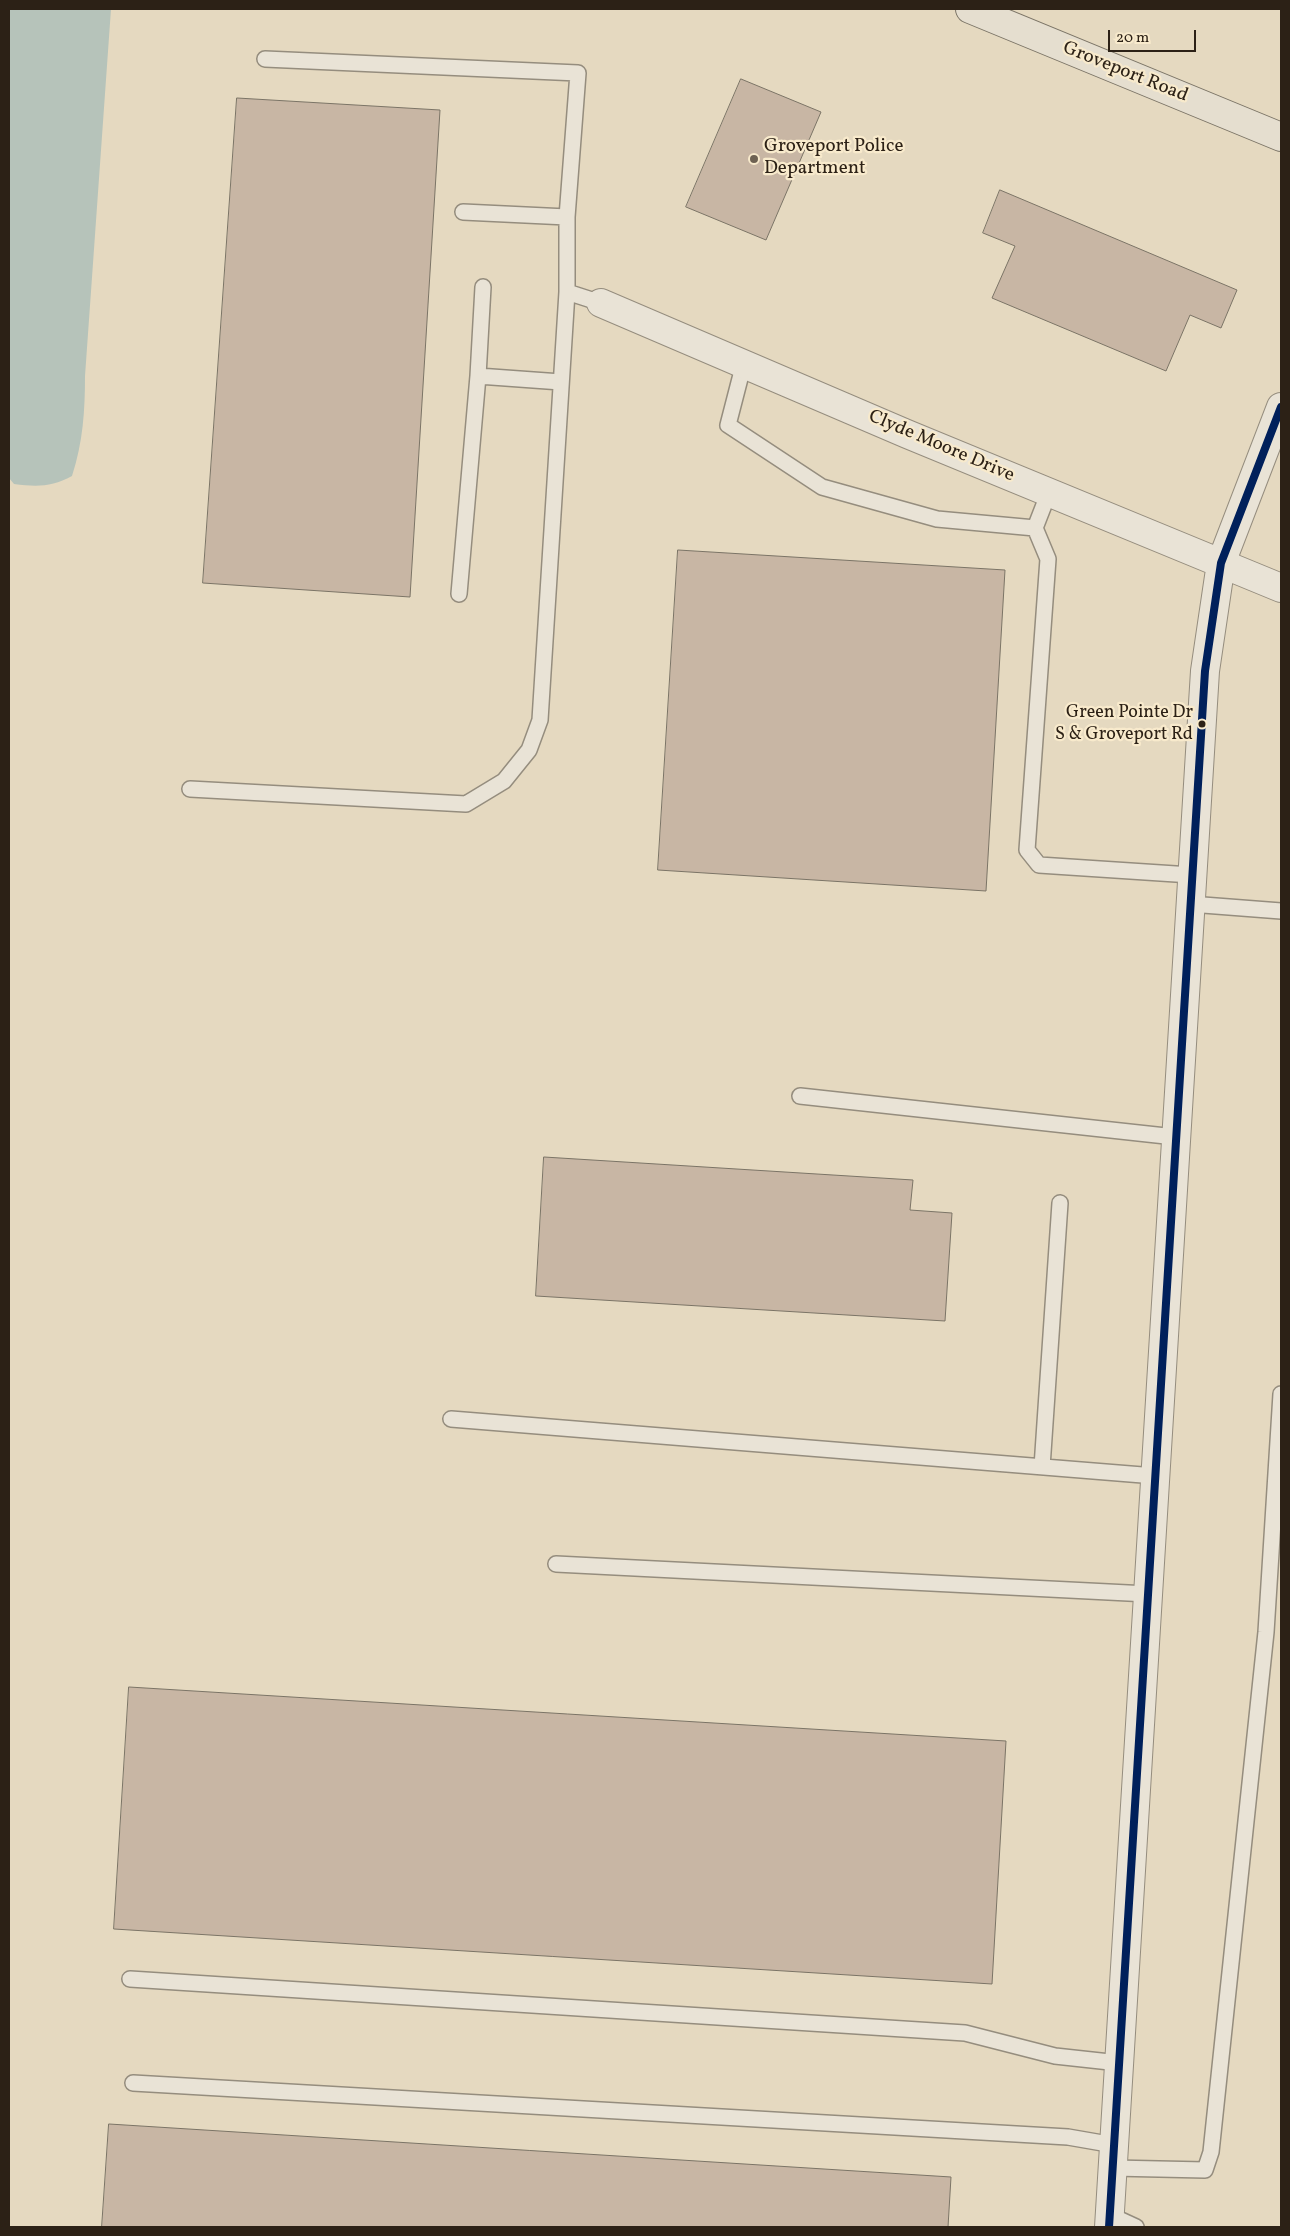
<!DOCTYPE html>
<style>
body{margin:0}
#map{position:relative;width:1290px;height:2236px;overflow:hidden;background:#e5d9c0;font-family:Vollkorn,serif}
canvas{display:block}
.frame{position:absolute;inset:0;border:10px solid #2c2116;pointer-events:none}
.scale{position:absolute;left:1108px;top:30px;width:88px;height:22px;box-sizing:border-box;border:2px solid #2c2116;border-top:0;padding-left:6px;font-size:15px;line-height:18px;white-space:nowrap;color:#2c2116;-webkit-text-stroke:4px #f8eacc;paint-order:stroke}
</style>
<div id="map">
<canvas width="1290" height="2236"></canvas>
<div class="frame"></div>
<div class="scale">20 m</div>
</div>
<script>
const g = document.querySelector('canvas').getContext('2d');
g.lineJoin = 'round';
function fill(path, color) { g.fillStyle = color; g.fill(path, 'evenodd'); }
function trace(path, color, width, dash) { g.strokeStyle = color; g.lineWidth = width; g.lineCap = dash ? 'butt' : 'round'; g.setLineDash(dash || []); g.stroke(path); }
function label(font, color, halo, rows, align = 'center') {
  g.font = font + ' Vollkorn,serif'; g.lineWidth = 4.5; g.setLineDash([]); g.textBaseline = 'middle'; g.strokeStyle = halo; g.fillStyle = color; for (const [text, x, y, turn = 0] of rows) {
    g.save(); g.translate(x, y); g.rotate((+turn || 0) * Math.PI / 180); g.textAlign = isNaN(turn) ? turn : align; if (halo) g.strokeText(text, 0, 0); g.fillText(text, 0, 0); g.restore();
  }
}
const water = new Path2D(`
 M9,9H111L85,376C85,411 83,442 72,476C52,487 37,487 14,484L9,478Z`);
const building = new Path2D(`
 M741,79L821,112L766,240L686,207Z
 M237,98L440,110L410,597L203,583Z
 M1000,190L1237,290L1221,328L1190,315L1166,371L992,298L1015,246L983,233Z
 M678,550L1005,570L986,891L658,870Z
 M544,1157L913,1180L910,1210L952,1213L945,1321L536,1296Z
 M129,1687L1006,1741L992,1984L114,1929Z
 M109,2124L951,2177L948,2227H102Z`);
const lane = new Path2D(`
 M265,59L578,73L567,217V292L601,303
 M463,212L567,217
 M483,287L478,376L561,382
 M744,363L728,425L822,487L937,519L1035,528L1048,559L1027,850L1039,865L1191,875
 M1035,528L1049,492
 M459,594L478,376
 M190,789L466,804L504,781L529,750L540,720L567,292
 M1190,904L1281,911
 M800,1096L1175,1137
 M451,1419L1155,1476
 M1042,1467L1060,1203
 M556,1564L1148,1594
 M130,1979L965,2033L1055,2056L1119,2063
 M133,2083L1068,2137L1114,2145
 M1113,2168L1205,2170L1211,2152L1266,1632L1281,1394
 M1110,2215L1136,2227`);
const street = new Path2D(`
 M601,303L907,434L1281,588
 M1109,2227L1205,671L1221,563L1281,407`);
const primary = new Path2D(`
 M970,9L1281,137`);
const bus1 = new Path2D(`
 M1109,2227L1205,671L1221,563L1281,407`);
const markers = [
 [754,159,5,"#6d6152"],
 [1202,724,4.5,"#2c2116"]
];
const busNames = [
 ["Green Pointe Dr",1193,714],
 ["S & Groveport Rd",1193,736]
];
const streetNames = [
 ["Groveport Road",1125,73,22],
 ["Clyde Moore Drive",941,447,23]
];
const poiNames = [
 ["Groveport Police",764,148],
 ["Department",764,170]
];
fill(water, '#b6c3ba');
fill(building, '#c8b6a4');
trace(building, '#7b7466', 1);
trace(lane, '#958d7e', 18);
trace(street, '#958d7e', 30);
trace(primary, '#7b7466', 30);
trace(lane, '#e9e3d6', 15);
trace(street, '#e9e3d6', 28);
trace(primary, '#e5decf', 28);
trace(bus1, '#00205b', 8);
for (const [x, y, r, color] of markers) { const dot = new Path2D(); dot.arc(x, y, r, 0, 2 * Math.PI); g.fillStyle = color; g.fill(dot); trace(dot, '#f8eacc', 2); }
label('18px', '#2c2116', '#f8eacc', busNames, 'right');
label('19px', '#2c2116', '#f8eacc', streetNames);
label('19px', '#2c2116', '#f8eacc', poiNames, 'left');
</script>
